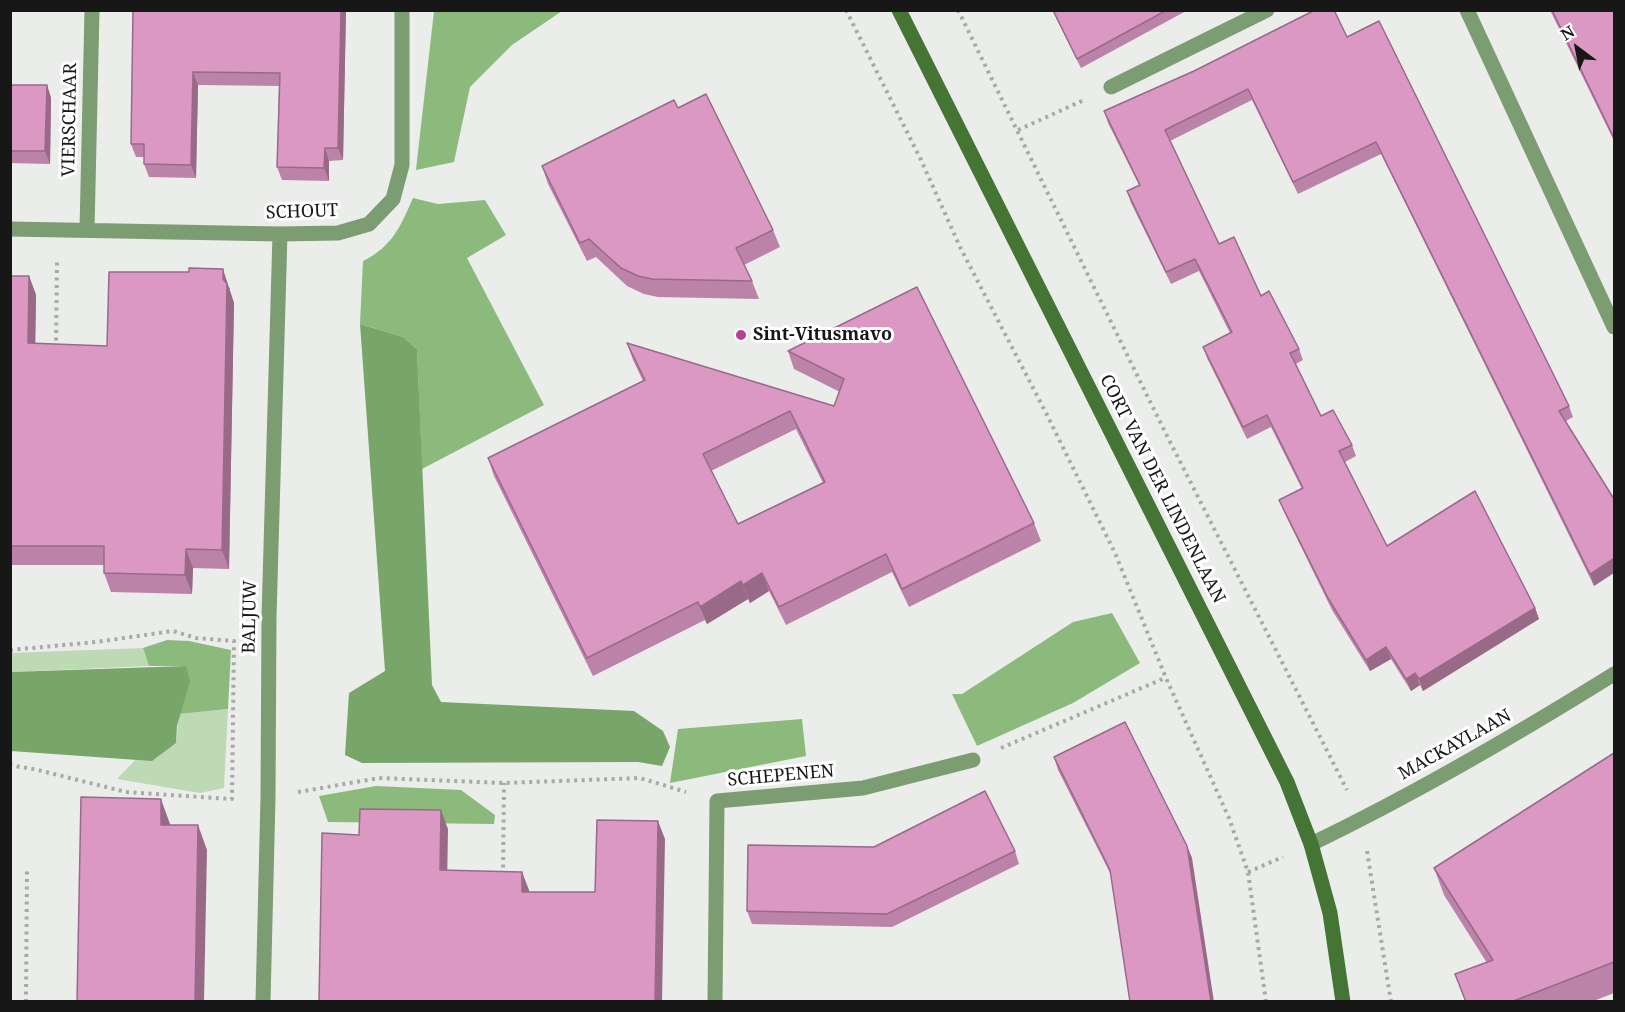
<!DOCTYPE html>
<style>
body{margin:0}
#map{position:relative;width:1625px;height:1012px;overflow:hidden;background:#ebedea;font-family:"Noto Serif",serif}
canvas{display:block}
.frame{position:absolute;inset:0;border:12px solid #161716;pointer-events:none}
.north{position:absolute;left:1547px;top:18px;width:60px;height:60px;-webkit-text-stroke:4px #fff;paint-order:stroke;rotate:328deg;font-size:16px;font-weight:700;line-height:24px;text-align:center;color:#161716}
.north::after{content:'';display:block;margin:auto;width:21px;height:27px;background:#161716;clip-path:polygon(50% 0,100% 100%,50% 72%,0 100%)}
</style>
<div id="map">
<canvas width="1625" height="1012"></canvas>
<div class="frame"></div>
<div class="north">N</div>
</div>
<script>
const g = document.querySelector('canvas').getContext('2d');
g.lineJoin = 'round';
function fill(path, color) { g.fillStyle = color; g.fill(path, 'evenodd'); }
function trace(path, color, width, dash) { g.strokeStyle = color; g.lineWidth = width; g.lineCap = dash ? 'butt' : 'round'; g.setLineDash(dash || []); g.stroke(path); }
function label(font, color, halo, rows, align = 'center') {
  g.font = font + ' "Noto Serif",serif'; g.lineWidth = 6; g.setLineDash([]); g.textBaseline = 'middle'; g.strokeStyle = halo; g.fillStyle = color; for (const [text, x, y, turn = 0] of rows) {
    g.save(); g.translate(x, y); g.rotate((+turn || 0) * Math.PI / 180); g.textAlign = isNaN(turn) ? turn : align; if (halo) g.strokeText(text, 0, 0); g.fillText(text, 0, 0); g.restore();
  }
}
const green = new Path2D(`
 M143,648L149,666L11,672L10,653Z
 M228,709L224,788L200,793L117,779L136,759L152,760L176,743L179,714Z`);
const forest = new Path2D(`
 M434,11H562L512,45L470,87L454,162L416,170Z
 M413,198L438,204L485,200L506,235L467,258L544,405L422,469L417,349L403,337L360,324L363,261C393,246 400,227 413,198Z
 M1112,613L1140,663L1073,703L977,746L952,694H962L1073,622Z
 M167,640L189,641L231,650L228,709L179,714L183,701L186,666H149L143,648Z
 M802,719L806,756L670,783L678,729Z
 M376,786L461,790L495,815L494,824L328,822L319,796Z`);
const water = new Path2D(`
 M360,324L403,337L417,349L432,685L441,702L634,711L663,731L670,747L662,766L638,762L362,763L345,755L349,693L385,671Z
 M186,666L190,681L177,726L176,743L152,761L11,751V672Z`);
const path = new Path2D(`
 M846,10L921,160L960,247L1046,413L1115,553L1166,678L1229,818L1248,872L1266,1002
 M958,10L1166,434L1347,790
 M1018,130L1084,100
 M56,348L57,260
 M10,650L96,642L173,631L196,638L234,641L232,799L126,792L38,770L10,765
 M1001,748L1165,678
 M298,792L379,778L504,783L640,778L686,792
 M1367,851L1391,1002
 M1248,872L1283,857
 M503,875L504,783
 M26,1002L27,867`);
const service = new Path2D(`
 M1111,87L1267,10`);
const minor = new Path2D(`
 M1467,10L1614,327
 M10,229L280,234L338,233L369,224L393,199L402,165V10
 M87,230L92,10
 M1311,844C1415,794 1516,735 1614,674
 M263,1002L268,797L269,617L280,234
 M715,1002L717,801L863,788L973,760`);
const secondary = new Path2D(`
 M899,10L1287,782L1311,844L1330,913L1343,1002`);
const wall = new Path2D(`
 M133,10H346L343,160L329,161V181L282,180L277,167L279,86L198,85L196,178L149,177L144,164V157H136L131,144Z
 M1052,10H1188L1081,68Z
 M1550,10H1614V141Z
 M1347,37L1569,406L1573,417L1566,421L1594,586L1381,154L1298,194L1252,100L1170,141L1219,244L1261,296L1299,349L1303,360L1296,364L1321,416L1352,445L1356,456L1345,462L1387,546L1535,608L1539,619L1423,691L1420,685L1411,691L1391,659L1370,671L1332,610L1284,512L1279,500L1302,489L1271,427L1247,439L1207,358L1203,347L1230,333L1199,271L1171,284L1131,203L1127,191L1139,185L1108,123L1104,111Z
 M10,85H47L51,98L50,164L10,163Z
 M678,108L773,230L780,247L744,265L752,281L759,299L658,297L644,294L627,286L596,257L587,261L548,184L542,166Z
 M189,272L230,288V291L234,303L229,569L193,568L192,594L111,592L104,573V565H10V276H29L36,295L35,343L107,346Z
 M917,287L1034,523L1041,541L909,607L892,572L786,625L769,591L750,603L748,599L707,624L705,620L593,676L494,476L488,458L643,381L633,360L627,343L834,406L840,392L794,369L788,351ZM796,429L823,483L738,524L711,471Z
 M1614,753V993L1591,1002H1465L1487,963L1444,895L1434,868Z
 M1054,757L1187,846L1192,858L1111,875L1058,770Z
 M1015,851L1019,864L892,927L752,924L747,911Z`);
const shadedWall = new Path2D(`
 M341,10H346L343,160L338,148Z
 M193,72L198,85L196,178L191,165Z
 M47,85L51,98L50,164L45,151Z
 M325,148L329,161V181L324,168Z
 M223,269L234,303L229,569L222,550Z
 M29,276L36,295L35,362L28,343Z
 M186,549L193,568L192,594L185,575Z
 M1614,558V573L1594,586L1590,574Z
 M762,573L769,591L750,603L743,585Z
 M741,581L748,599L707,624L700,607Z
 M1535,608L1539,619L1423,691L1419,679Z
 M1386,647L1391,659L1370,671L1366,660Z
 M1415,673L1420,685L1411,691L1406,679Z
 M161,799L170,824V850L161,825Z
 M441,810L448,829L447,888L440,870Z
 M658,821L665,839L662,1002H655Z
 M198,825L207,850L204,1002H195Z
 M1187,846L1192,858L1214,1002H1211Z
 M522,872L529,890L528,910L522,892Z`);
const building = new Path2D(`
 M133,10H341L338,148H325L324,168L277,167L280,73L193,72L191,165L144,164V144H131Z
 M1053,10H1167L1077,59Z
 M1315,10H1334L1347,37L1379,21L1569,406L1559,411L1614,499V558L1590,574L1376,142L1293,182L1248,89L1165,130L1219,244L1234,237L1261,296L1269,291L1299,349L1290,353L1321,416L1333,410L1352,445L1339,451L1387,546L1475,491L1535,608L1419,679L1415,673L1406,679L1386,647L1366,660L1328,598L1279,500L1303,488L1267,415L1243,427L1203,347L1232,332L1195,259L1166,272L1127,191L1140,185L1104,111L1194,71Z
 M1552,10H1614V138Z
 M10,85H47L45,151H10Z
 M706,94L773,230L736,248L752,281L652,279L638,276L621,268L589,239L580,243L542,166L674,100L678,108Z
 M189,268L223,269V279L227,284L222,550L186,549L185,575L104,573V546H10V276H29L28,343L107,346L109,272H189Z
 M917,287L1034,523L902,589L886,554L779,607L762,573L743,585L741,581L700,607L698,602L587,658L488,458L645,380L627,343L834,406L844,379L788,351ZM790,411L825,482L738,524L703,454Z
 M1125,722L1187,846L1211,1002H1130L1110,870L1054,757Z
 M1614,753V962L1511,1002H1466L1455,974L1493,960L1434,868Z
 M985,791L1015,851L887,914L747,911L748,845L874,847Z
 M81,797L161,799V825H198L195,1002H77Z
 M360,809L441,810L440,870L522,872V892H595L597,820L658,821L655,1002H319L322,833L359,835Z`);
const markers = [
 [741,335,6,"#b63f94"]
];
const streetNames = [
 ["VIERSCHAAR",70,120,-89],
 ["SCHOUT",302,212,-2],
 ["CORT VAN DER LINDENLAAN",1162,489,63],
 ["BALJUW",250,617,-89],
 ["MACKAYLAAN",1455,745,-29],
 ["SCHEPENEN",781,776,-5]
];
const poiNames = [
 ["Sint-Vitusmavo",753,335]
];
fill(green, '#bedab5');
fill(forest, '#8cba7d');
fill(water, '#78a56a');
trace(path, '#a8aaa8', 4, [3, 4.5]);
trace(service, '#7c9c72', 15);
trace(minor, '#7c9c72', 15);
trace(secondary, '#457535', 15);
fill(wall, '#bc83a8');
fill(shadedWall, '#996a88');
fill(building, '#db98c3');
trace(building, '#996a88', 1.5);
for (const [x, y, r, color] of markers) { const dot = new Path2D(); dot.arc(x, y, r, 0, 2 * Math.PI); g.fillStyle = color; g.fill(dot); trace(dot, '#fff', 2); }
label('18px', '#161716', '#fff', streetNames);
label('bold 18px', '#161716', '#fff', poiNames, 'left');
</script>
